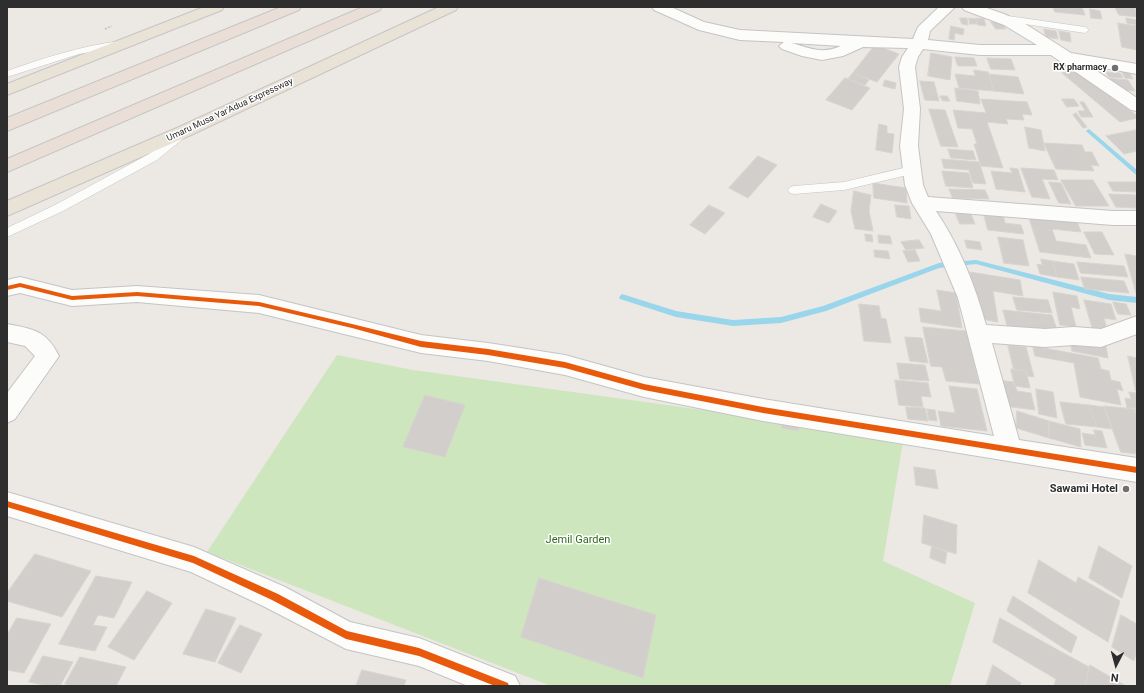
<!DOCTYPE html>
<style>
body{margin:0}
#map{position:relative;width:1144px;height:693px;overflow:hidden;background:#ece8e4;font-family:Roboto,sans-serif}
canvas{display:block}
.frame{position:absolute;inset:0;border:8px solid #2e2e2e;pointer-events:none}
.north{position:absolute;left:1096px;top:645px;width:40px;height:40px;-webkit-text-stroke:3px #fff;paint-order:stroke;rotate:186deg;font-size:11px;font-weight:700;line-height:16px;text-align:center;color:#2e2e2e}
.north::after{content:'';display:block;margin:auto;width:14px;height:18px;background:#2e2e2e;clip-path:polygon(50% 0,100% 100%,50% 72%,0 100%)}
</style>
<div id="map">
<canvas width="1144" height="693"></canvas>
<div class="frame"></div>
<div class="north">N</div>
</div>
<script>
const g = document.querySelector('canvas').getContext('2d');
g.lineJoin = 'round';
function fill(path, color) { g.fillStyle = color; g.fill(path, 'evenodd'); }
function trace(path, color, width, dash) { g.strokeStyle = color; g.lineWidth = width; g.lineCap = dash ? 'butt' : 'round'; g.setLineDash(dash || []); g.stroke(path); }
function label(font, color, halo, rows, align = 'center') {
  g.font = font + ' Roboto,sans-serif'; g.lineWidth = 3; g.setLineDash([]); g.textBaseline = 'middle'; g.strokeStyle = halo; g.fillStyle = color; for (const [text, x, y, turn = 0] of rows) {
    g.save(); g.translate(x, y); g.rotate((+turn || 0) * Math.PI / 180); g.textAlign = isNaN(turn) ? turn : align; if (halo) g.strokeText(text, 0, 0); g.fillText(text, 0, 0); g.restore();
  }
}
const green = new Path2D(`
 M337,355L413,370L747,416L903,442L883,561L975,603L950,686H551L207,552Z`);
const stream = new Path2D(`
 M1089,129L1137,170V175L1135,174L1087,132L1086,131Z
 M976,260L1109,294L1137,297V303L1109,300L976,264L939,268L826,311L781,323L733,326L676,317L620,299L619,297L622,294L676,311L733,320L781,317L823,306L939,263Z`);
const building = new Path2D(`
 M1053,7H1082L1085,15L1055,12Z
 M1115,7H1135L1137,17L1119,15Z
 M1090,9L1100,11L1102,19L1091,18Z
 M960,18H967L968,25L962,24Z
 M969,18L976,19L977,24H970Z
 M976,18L984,19L986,26L978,25Z
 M1126,18L1137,20V25L1127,23Z
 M991,22H1001L1006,29H996Z
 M1118,23L1137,26V50L1122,47Z
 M951,26L964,29L963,35L955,33L954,40L949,39Z
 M1044,29L1056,31L1058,39L1046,37Z
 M1059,31L1070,33L1071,42L1061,40Z
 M875,45L899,54L877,82L853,73Z
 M931,53L952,57L950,80L928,76Z
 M955,57L974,58L977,66H958Z
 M987,58L1011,59L1015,70L991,69Z
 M1079,69L1137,116V118L1120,122L1062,73Z
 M974,70L988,72L994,91L959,88L955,74L975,76Z
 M1121,70L1129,71L1133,79L1125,78Z
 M1106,72L1120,73L1123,78L1109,77Z
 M853,73L869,80L865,85L848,79Z
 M989,74L1018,77L1024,94L994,91Z
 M845,78L870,88L852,110L826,100Z
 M1106,78L1128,80L1135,91L1122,90Z
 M885,80L896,83L895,89L883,86Z
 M920,81L934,82L939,101L925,100Z
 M955,88L978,91L980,104L957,101Z
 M940,96H947L950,101H943Z
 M981,99L1027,102L1032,115L1022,114L1024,120L1006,119L1008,124L987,122L1003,168L981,166L974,144H977L972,129L958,128L953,110L986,113Z
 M1062,99H1074L1079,106L1067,107Z
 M1080,102H1084L1093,117H1081L1078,111H1085Z
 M929,109L945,110L958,147L941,146Z
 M1076,113L1087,127L1083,128L1073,115Z
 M879,124L887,126V133L894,134L892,153L876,150Z
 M1025,127L1041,130L1045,151L1029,148Z
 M1137,130V151L1124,154L1106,136Z
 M1044,143L1082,145L1085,152H1092L1099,166L1091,165L1094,171L1056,169Z
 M948,149L973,151L976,160L951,158Z
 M758,156L777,165L748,198L729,188Z
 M942,159L979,162L986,184L973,183L969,170L944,168Z
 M1010,168L1018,169L1025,192L996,189L991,171L1012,173Z
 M1021,168L1054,170L1058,180L1042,179L1050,199L1032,197Z
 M942,171L969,173L973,188L946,186Z
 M1061,180H1093L1109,206H1076Z
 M1049,182L1061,183L1071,204L1059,203Z
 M1108,182H1137V192L1113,191Z
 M873,183L906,188L907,203L874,198Z
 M949,189L985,190L989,199L953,198Z
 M854,191L871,195L869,211L873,231L855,229L851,211Z
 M1109,194L1137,195V208L1116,207Z
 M821,204L837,211L829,223L813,217Z
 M709,205L725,213L705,234L690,225Z
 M895,205L909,206L911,219L897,217Z
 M983,211L1003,214L1005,223L1021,225L1024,234L988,230Z
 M955,212H970L975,224H960Z
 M1028,214L1076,219L1081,232L1052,229L1056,241L1086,245L1091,258L1040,252Z
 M1084,232H1102L1114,255L1095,254Z
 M865,234L872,235L873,242L866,241Z
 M878,235L890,236L892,244L879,243Z
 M998,237L1023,240L1029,266L1004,263Z
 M919,240L924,248L906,250L901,242Z
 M965,240L980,242L982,250L967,248Z
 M874,250L888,251L890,259L875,257Z
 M915,250L920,261L908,262L903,251Z
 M1125,254L1137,256V296Z
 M1041,259L1053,261L1057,277L1040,274L1037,264L1042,265Z
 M1053,261L1074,264L1079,280L1057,277Z
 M1077,262L1124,266L1128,277L1081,273Z
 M970,272L1020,280L1023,296L993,291L998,322L976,318Z
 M1081,277L1124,281L1129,293L1085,289Z
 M937,290L956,293L962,328L921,322L919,308L941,311Z
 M1053,292L1077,296L1080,309L1071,307L1076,327L1060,325Z
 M1013,297L1048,300L1052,313L1017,310Z
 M1084,300L1111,304L1116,320L1104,318L1108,333L1093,330Z
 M1113,302L1126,304L1131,315L1118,314Z
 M859,304L879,306L881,318L886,319L891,343L864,341Z
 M1003,310L1052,315L1058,333L1008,328Z
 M923,327L966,331L979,384L946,381L942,367L931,366Z
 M905,337L922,338L928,363L910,361Z
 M1070,339L1106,346L1108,358L1072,351Z
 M1008,345L1026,347L1034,377L1028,376L1026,371L1014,370Z
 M1033,346L1098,358L1101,369L1109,371L1111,380L1120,382L1123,391L1117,389L1121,405L1080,397L1074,363L1035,356Z
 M1128,356L1137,358V391H1136Z
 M897,363L925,365L929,381L900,379Z
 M1011,369L1026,371L1030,388L1015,386Z
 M895,380L928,383L931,397L921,396L923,407L899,405Z
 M998,380L1014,382L1017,391L1031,393L1035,410L1004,406Z
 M949,386L977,389L987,431L941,426L938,411L955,413Z
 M1036,389L1053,392L1057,418L1039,414Z
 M1129,392L1137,393V416L1135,408H1127L1125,398L1131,399Z
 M425,395L465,405L445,457L403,447Z
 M1060,402L1089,405L1097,427L1066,424Z
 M1089,405L1104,407L1112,429L1097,427Z
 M1104,406L1134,409L1137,416V454L1121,452Z
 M906,407L925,408L928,421L908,419Z
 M927,409L935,410L937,421L929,420Z
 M1017,411L1049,421V438L1016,428Z
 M1049,421L1080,429L1081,447L1049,438Z
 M782,423L799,426V431L782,428Z
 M1094,430L1102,431L1107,448L1085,445L1082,433L1095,435Z
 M914,467L935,470L938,489L916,485Z
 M924,515L957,525L956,554L922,543Z
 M932,546L947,552L945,564L930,558Z
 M1099,546L1132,566L1122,598L1089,578Z
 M35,554L91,571L62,617L7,601V593Z
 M1039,560L1076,583L1078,577L1120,601L1108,642L1028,593Z
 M96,576L132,582L114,618L98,615L93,625L107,627L95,651L59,644Z
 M539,578L656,615L643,678L521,637Z
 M147,591L172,603L134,660L108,647Z
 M1013,596L1077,637L1071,653L1007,611Z
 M206,609L236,618L215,662L183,654Z
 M1121,615L1137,624V650L1134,661L1112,647Z
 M17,618L51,624L24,673L7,670V635Z
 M1000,618L1089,667L1085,686H1054L1056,679L993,642Z
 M240,625L262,634L241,673L218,663Z
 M43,656L73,662L60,686H49L29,682Z
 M80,657L126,667L116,686H73L65,684Z
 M993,665L1021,683L1020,686H986Z
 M1090,665L1126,686H1085Z
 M362,670L406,680L404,686H356Z`);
const path = new Path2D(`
 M105,29L112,26`);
const service = new Path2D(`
 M1001,15L1085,27L1089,30L1085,33L998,20L997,18L998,16Z
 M120,41L123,42L125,44L123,46L79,54L7,77V71C44,58 81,46 120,41Z
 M181,132L185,133L186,135L185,137L157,160L63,211L7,237V228L55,205L149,154L177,133Z
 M912,166L916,167L917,170L916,173L844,190L794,194L790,193L788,190L790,187L794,186L844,182Z`);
const minor = new Path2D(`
 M652,7H671L704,22L740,30L913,39L918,27L939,7H955L930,31L928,40L980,45H1037L1004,25L964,10L962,7H984L1004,14L1027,25L1071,53L1137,64V74L1088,65L1137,98V111L1131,110L1051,55H980L923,49L918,57L915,67L920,109L918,146L923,185L928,197L1113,211H1137V225H1113L936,211C959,245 975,285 986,325L1045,329L1074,327L1101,329L1137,316V334L1101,347L1074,345L1045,347L992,343L1019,440L1137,458V482L763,421L644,397L565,375L488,361L421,353L259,313L137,302L72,306L20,293L7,296V280L20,277L72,290L137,286L259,295L421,335L488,343L565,355L644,377L763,399L994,436L958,298L931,234L912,203L905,185L900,146L904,109L899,67L902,57L908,48L863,47L843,56L822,60L802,56L782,49L779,46L784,42L740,40L699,30L654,10ZM792,43L841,46C822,54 812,49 792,43Z
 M7,324C33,329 46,330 59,356L15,419L7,423V393L35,356L25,346L7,342Z
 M7,492L194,547L285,587L350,622L419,638L515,676L520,686H468L419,666L346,649L265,607L191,572L7,516Z`);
const trunk = new Path2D(`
 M204,7H224L222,10L7,95V84Z
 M439,7H458L456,10L191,135L7,216V201L179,127Z`);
const motorway = new Path2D(`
 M281,7H301L299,10L7,131V118Z
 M363,7H382L380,10L7,172V159Z`);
const cycleway = new Path2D(`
 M20,283L72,296L137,292L259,302L352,324L421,341L488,349L565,362L644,384L763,407L1137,467V473L763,413L644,390L565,368L488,355L421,347L352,328L259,306L137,296L72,300L20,287L7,290V286Z
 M7,501L194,556L278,594L347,631L419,648L508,683L509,686H495L419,656L346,639L272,600L193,563L7,507Z`);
const markers = [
 [1115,68,4,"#706f6e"],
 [1126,489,4,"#706f6e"]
];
const farPoinames = [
 ["RX pharmacy",1107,68]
];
const farStreetnames = [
 ["Umaru Musa Yar'Adua Expressway",230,110,-25]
];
const poiNames = [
 ["Sawami Hotel",1118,489]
];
const parkNames = [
 ["Jemil Garden",578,540]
];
fill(green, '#cee6be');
fill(stream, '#99d6ec');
fill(building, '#d1cecb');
trace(building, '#d7d4d0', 1);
trace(service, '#c5c4c5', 1);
trace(minor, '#c5c4c5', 2);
trace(trunk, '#c6c5c4', 2);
trace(motorway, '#c6c5c4', 2);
trace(path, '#c9c9c8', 2, [2, 1.5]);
fill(service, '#fcfcfb');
fill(minor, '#fcfcfb');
fill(trunk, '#e9e2d6');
fill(motorway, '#eadfd6');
fill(cycleway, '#e8590c');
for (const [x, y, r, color] of markers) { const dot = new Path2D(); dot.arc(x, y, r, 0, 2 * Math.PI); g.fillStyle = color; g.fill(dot); trace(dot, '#fff', 1.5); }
label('bold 9px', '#2e2e2e', '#fff', farPoinames, 'right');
label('9px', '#2e2e2e', '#fff', farStreetnames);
label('bold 11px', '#2e2e2e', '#fff', poiNames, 'right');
label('11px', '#2c6e1b', '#fff', parkNames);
</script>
